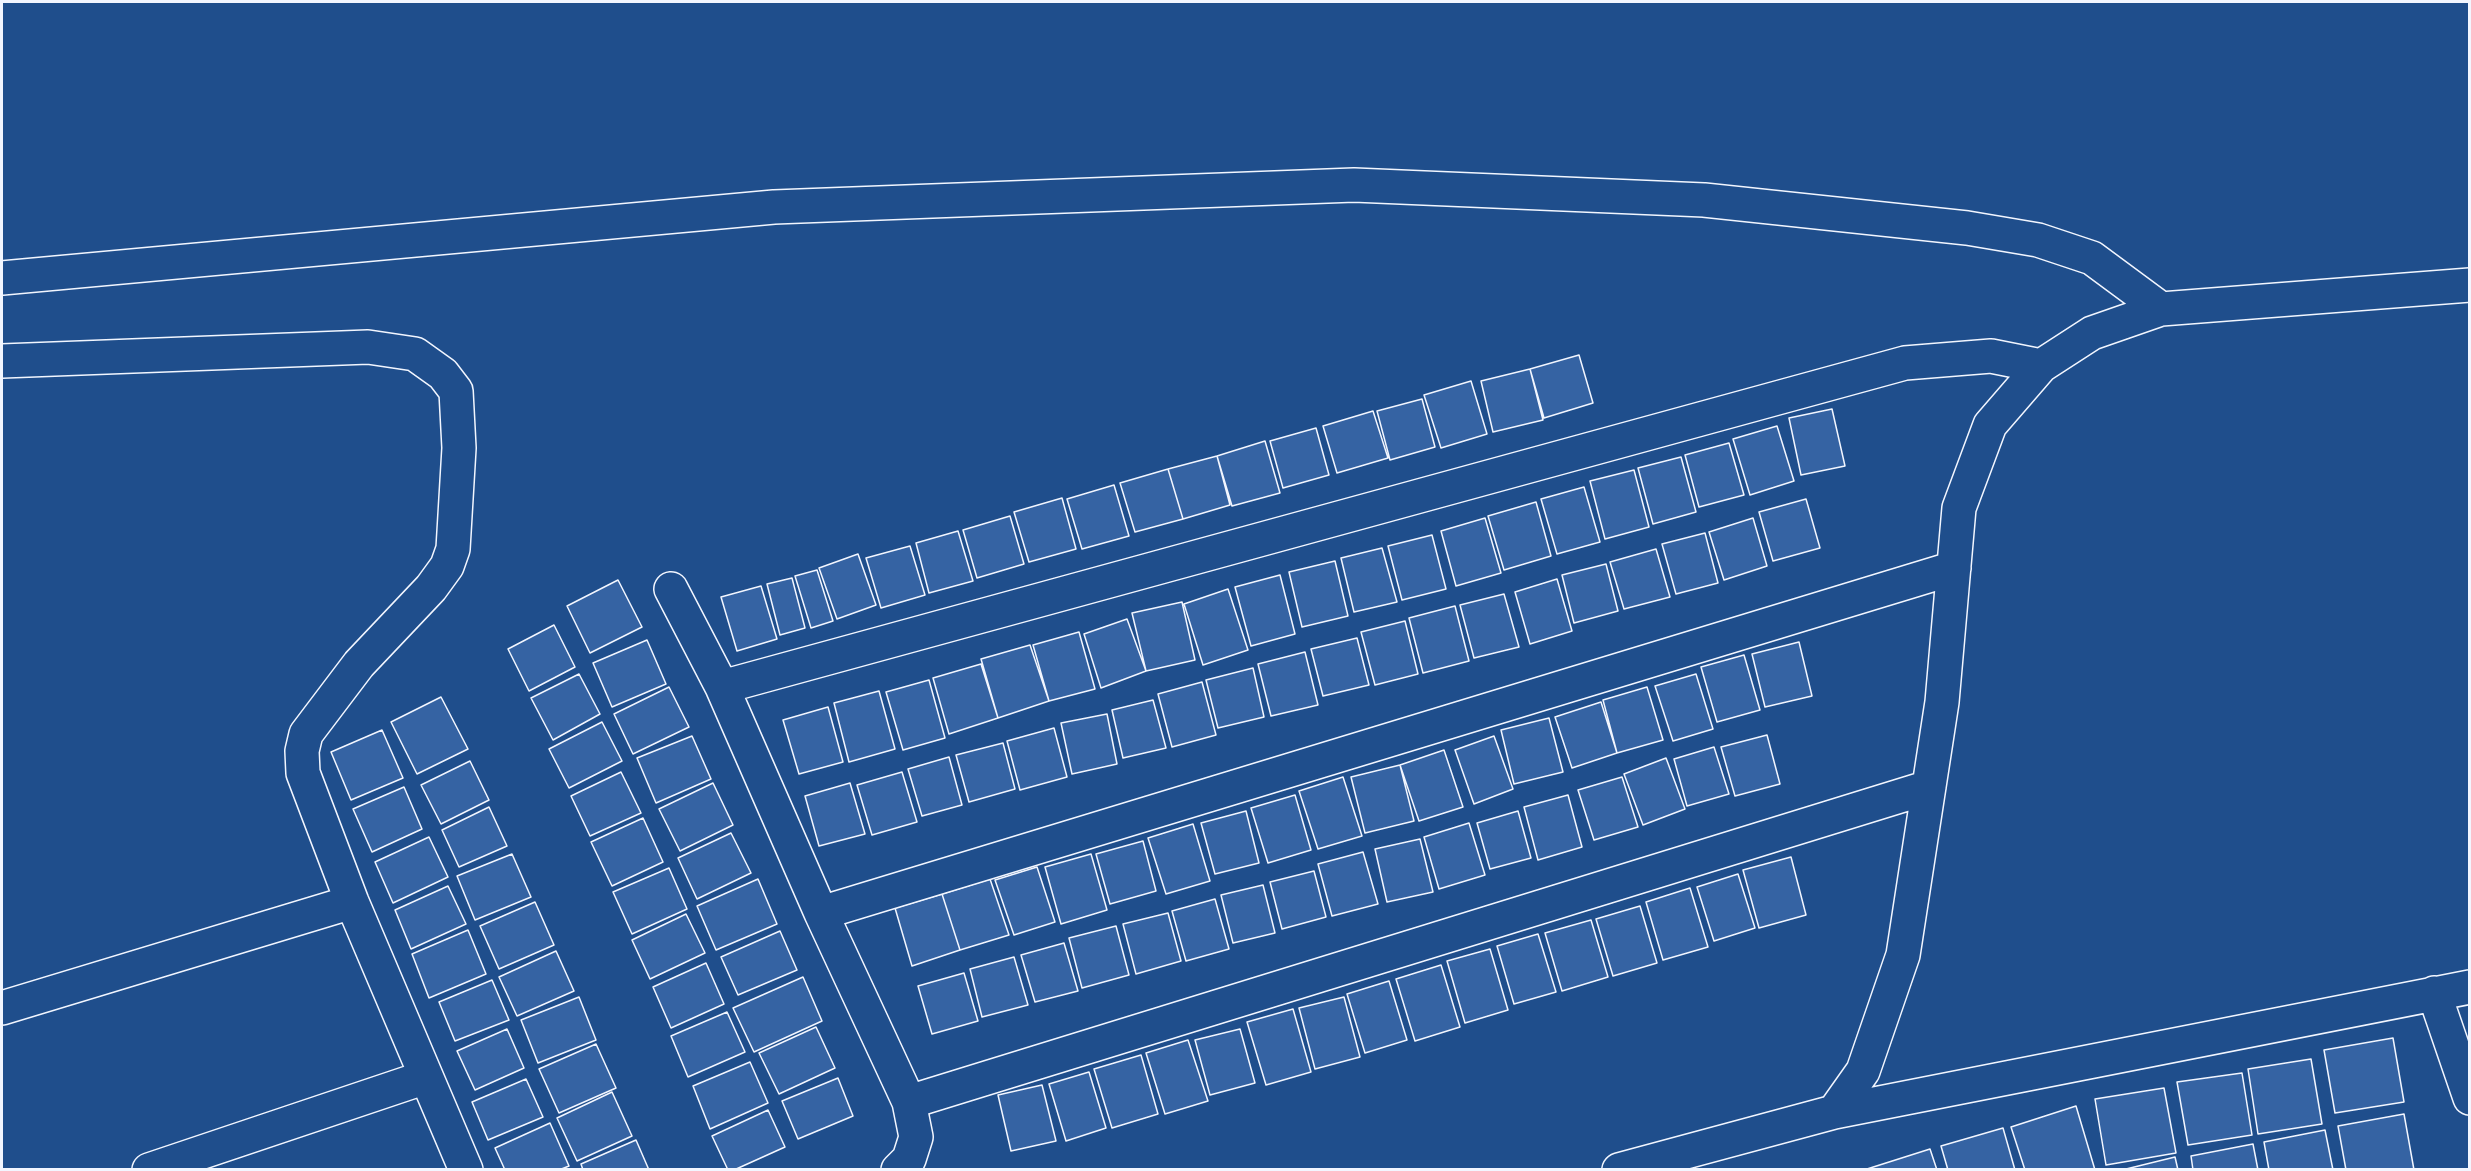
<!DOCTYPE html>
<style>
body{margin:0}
#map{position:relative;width:2471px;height:1171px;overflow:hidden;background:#1f4e8c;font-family:"PT Sans",sans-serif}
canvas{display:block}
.frame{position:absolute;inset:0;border:3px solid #f2f6ff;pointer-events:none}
</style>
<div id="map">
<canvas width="2471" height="1171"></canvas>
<div class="frame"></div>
</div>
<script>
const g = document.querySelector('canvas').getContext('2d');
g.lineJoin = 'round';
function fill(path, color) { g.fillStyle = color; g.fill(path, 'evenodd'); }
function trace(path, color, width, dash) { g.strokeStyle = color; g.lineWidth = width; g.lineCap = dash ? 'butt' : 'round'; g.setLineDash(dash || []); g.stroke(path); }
const building = new Path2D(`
 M1579,355L1593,403L1544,418L1530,369Z
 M1530,369L1543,420L1493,432L1481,381Z
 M1471,381L1487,434L1441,448L1424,395Z
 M1422,399L1435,447L1390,460L1377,411Z
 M1832,409L1845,466L1801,475L1789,418Z
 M1373,411L1388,458L1337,473L1323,426Z
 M1777,426L1794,481L1750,495L1733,439Z
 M1316,428L1329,475L1283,488L1270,441Z
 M1265,441L1280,493L1232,506L1217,456Z
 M1729,443L1744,495L1699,507L1685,455Z
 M1217,456L1230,505L1183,519L1168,469Z
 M1681,457L1696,512L1653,524L1638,468Z
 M1168,469L1183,519L1135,532L1120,483Z
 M1634,470L1649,527L1605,539L1590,481Z
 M1114,485L1129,536L1082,549L1067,499Z
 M1584,487L1600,542L1557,554L1541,499Z
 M1062,498L1076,549L1029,562L1014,512Z
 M1806,499L1820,548L1773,561L1759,512Z
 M1536,502L1551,556L1504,570L1488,516Z
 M1010,516L1024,564L977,578L963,530Z
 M1485,518L1501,573L1456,586L1441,531Z
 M1753,518L1767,566L1724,580L1709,532Z
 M958,531L973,581L929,593L916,543Z
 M1705,533L1718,583L1676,594L1662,544Z
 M1432,535L1446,589L1402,600L1388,546Z
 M910,546L925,595L881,608L866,558Z
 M1382,548L1397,602L1354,612L1341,558Z
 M1656,549L1670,597L1624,609L1610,562Z
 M858,554L876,605L837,619L819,568Z
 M1335,561L1348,616L1302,627L1289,572Z
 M1606,564L1618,611L1574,623L1562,575Z
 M817,570L833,621L811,628L795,576Z
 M1280,575L1295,634L1251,646L1235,587Z
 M792,578L805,628L780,635L767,584Z
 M1557,579L1572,631L1530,644L1515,592Z
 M618,580L642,627L590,653L567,606Z
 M761,586L777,639L737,651L721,597Z
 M1228,589L1248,650L1203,665L1184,604Z
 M1504,594L1519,647L1474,658L1460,605Z
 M1182,602L1195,660L1146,671L1132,613Z
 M1455,606L1469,661L1423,673L1409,618Z
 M1127,619L1146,671L1101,688L1084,634Z
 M1405,621L1418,674L1375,685L1361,632Z
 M554,625L575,667L529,691L508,649Z
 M1079,632L1095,689L1049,701L1033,645Z
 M1357,638L1369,685L1323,696L1311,649Z
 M647,640L666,684L612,707L593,663Z
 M1799,642L1812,696L1765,707L1752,654Z
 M1030,645L1049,701L998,718L981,659Z
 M1305,652L1318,705L1271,716L1258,664Z
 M1744,655L1760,710L1717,722L1701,667Z
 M981,664L998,718L949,734L933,678Z
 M1253,668L1264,717L1218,728L1206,680Z
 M579,674L600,714L553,740L531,698Z
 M1696,674L1713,729L1673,741L1655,686Z
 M929,680L945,738L903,750L886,692Z
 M1202,682L1216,735L1172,747L1158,694Z
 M669,687L689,727L633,754L614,714Z
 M1647,687L1663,740L1617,753L1603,700Z
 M879,691L895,749L849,762L834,703Z
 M441,697L468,749L417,774L391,722Z
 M1153,700L1166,748L1123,758L1112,710Z
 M1601,702L1617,753L1572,768L1555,717Z
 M828,707L843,762L799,774L783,720Z
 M1107,714L1117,764L1072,774L1061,723Z
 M1549,718L1563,772L1514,784L1501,730Z
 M602,722L622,761L569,788L549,749Z
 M1054,728L1067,777L1020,790L1007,741Z
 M382,730L403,778L351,800L331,752Z
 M1767,735L1780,784L1735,796L1721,747Z
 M692,736L711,779L656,803L637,758Z
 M1494,736L1513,789L1474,804L1455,750Z
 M1003,743L1015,789L969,802L956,755Z
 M1714,747L1729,794L1687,806L1674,759Z
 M1444,750L1463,807L1419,821L1400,765Z
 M949,757L962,805L922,816L908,769Z
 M1666,758L1685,809L1643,825L1624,774Z
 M470,761L489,800L441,824L421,785Z
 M1400,765L1414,821L1365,833L1351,777Z
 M621,772L641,813L590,836L571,796Z
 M902,772L917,822L872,835L857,785Z
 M1343,777L1362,836L1318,849L1299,791Z
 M1622,777L1638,827L1594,840L1578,790Z
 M713,783L733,825L680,851L659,809Z
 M850,783L865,834L819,846L805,796Z
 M404,787L422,829L372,852L353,809Z
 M1295,795L1311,850L1268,863L1251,808Z
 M1568,795L1582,847L1538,860L1524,807Z
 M489,807L507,846L459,867L442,830Z
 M1246,811L1259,863L1215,874L1201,823Z
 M1518,811L1531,858L1490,869L1477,823Z
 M643,818L663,862L612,886L591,842Z
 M1469,823L1485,875L1439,889L1424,837Z
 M1193,824L1210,881L1166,894L1148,838Z
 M731,833L751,873L697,899L678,858Z
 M429,837L448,877L393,903L375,862Z
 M1420,839L1433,892L1387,902L1375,849Z
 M1143,841L1156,891L1110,904L1096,854Z
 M1363,852L1378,904L1332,916L1318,864Z
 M512,854L531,897L475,920L457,876Z
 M1091,854L1107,910L1061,924L1045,867Z
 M1791,857L1806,915L1759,928L1743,870Z
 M1037,867L1055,922L1014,935L995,880Z
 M669,868L687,909L632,934L613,892Z
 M1314,871L1326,917L1282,929L1270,882Z
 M1738,874L1755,928L1714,941L1697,887Z
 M758,879L777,924L716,950L697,906Z
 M990,879L1009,935L960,950L942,894Z
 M1263,885L1275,933L1233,943L1221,895Z
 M448,886L466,924L411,949L395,910Z
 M1690,888L1708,947L1663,960L1646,902Z
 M942,894L960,950L912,966L895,908Z
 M1215,899L1229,949L1186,961L1172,911Z
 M535,902L554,945L499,969L480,926Z
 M1640,906L1657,963L1613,976L1596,919Z
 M1168,913L1181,961L1136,974L1123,924Z
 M686,914L705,953L650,979L632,940Z
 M1591,920L1608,977L1562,991L1545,933Z
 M1116,926L1129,975L1082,988L1069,938Z
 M468,930L486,974L429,998L412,954Z
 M780,931L797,970L738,995L721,957Z
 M1538,934L1556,992L1514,1004L1497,946Z
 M1064,943L1078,991L1035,1002L1021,955Z
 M1490,949L1508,1010L1465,1023L1447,961Z
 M556,951L574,991L517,1016L499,977Z
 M1014,957L1028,1005L982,1017L970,969Z
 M706,963L724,1004L671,1028L653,987Z
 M1441,965L1460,1027L1415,1041L1396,979Z
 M964,973L978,1021L932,1034L918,986Z
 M803,977L822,1021L754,1052L733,1008Z
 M492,980L509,1020L455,1041L439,1002Z
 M1389,981L1407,1040L1365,1053L1347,994Z
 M579,997L596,1040L538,1063L521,1020Z
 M1344,997L1360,1057L1315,1069L1299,1008Z
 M1293,1009L1311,1072L1266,1085L1247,1022Z
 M727,1012L745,1052L688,1077L671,1036Z
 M816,1027L835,1068L779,1094L759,1053Z
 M507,1029L524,1068L475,1090L457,1051Z
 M1240,1029L1255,1083L1210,1095L1195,1040Z
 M2393,1038L2404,1102L2335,1113L2324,1050Z
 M1188,1040L1208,1101L1165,1114L1146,1053Z
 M596,1044L616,1088L559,1113L539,1069Z
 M1141,1055L1158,1114L1112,1128L1094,1069Z
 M2311,1059L2322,1124L2258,1134L2248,1069Z
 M750,1062L768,1103L710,1129L693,1086Z
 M1089,1072L1106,1128L1066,1141L1049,1084Z
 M2242,1073L2252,1135L2188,1145L2177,1082Z
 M838,1078L853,1116L798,1139L782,1101Z
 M526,1079L543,1117L488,1140L472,1102Z
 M1042,1085L1056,1141L1011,1151L998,1095Z
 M2164,1088L2176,1153L2106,1165L2095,1099Z
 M612,1092L632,1136L577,1161L557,1118Z
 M2076,1106L2095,1170H2025L2011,1127Z
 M768,1110L785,1147L734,1170H728L712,1136Z
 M2404,1114L2414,1170H2346L2338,1126Z
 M550,1123L569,1166L559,1170H505L495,1148Z
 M2003,1128L2015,1170H1948L1941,1146Z
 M2325,1130L2333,1170H2269L2264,1142Z
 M636,1140L649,1170H583L581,1164Z
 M2253,1144L2258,1170H2193L2191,1156Z
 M1930,1149L1937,1170L1867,1169Z
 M2175,1157L2178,1170H2122Z`);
const minor = new Path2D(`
 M2,278L774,207L1354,185L1704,200L1967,228L2038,240L2092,258L2161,309
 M2,361L368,347L415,354L443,374L456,391L459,448L453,549L447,566L431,588L359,664L306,734L302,751L303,773L352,902L466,1170
 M671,589L722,687L821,913L909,1102L916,1137L909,1159L898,1170
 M722,687L1905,363L1991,356L2041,366
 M821,913L1954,568
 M2434,993L2470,1098
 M2,1008L352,902
 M909,1102L1929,787
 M1834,1112L2470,987
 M149,1170L426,1077
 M1619,1170L1834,1112L1863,1071L1903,955L1942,702L1959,508L1990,425L2041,366L2092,333L2161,309L2470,285`);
fill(building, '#3563a3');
trace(building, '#f2f6ff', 1.5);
trace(minor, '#f2f6ff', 36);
trace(minor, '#1f4e8c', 33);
</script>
